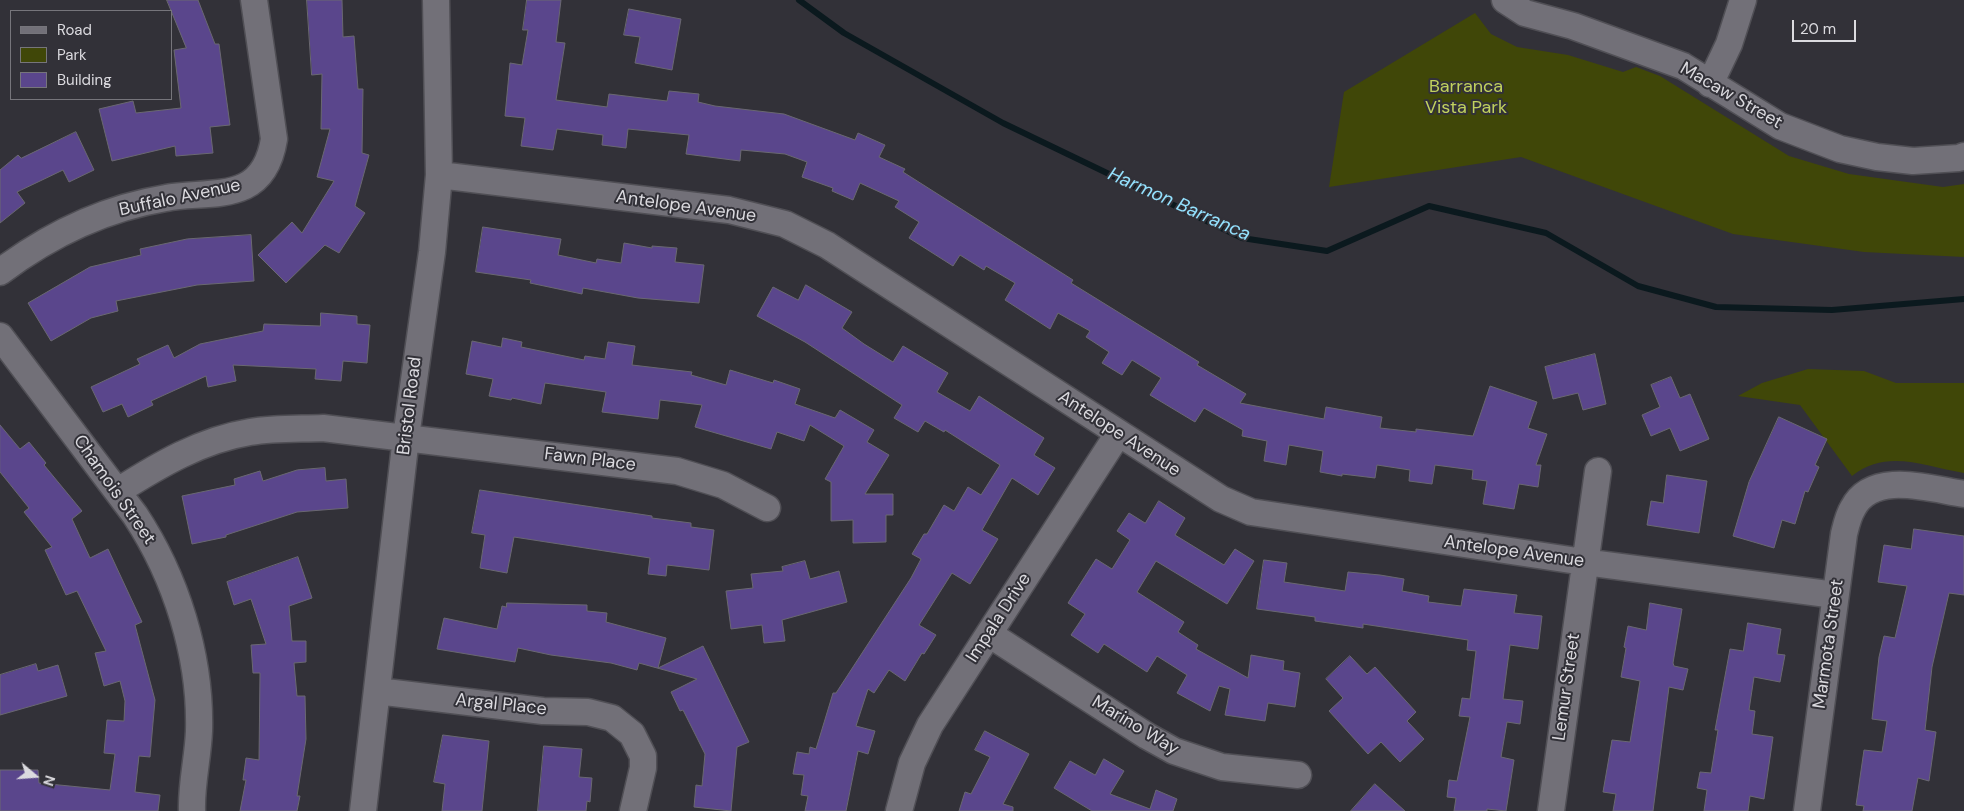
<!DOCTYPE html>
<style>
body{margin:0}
#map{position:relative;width:1964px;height:811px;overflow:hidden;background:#323138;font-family:"DM Sans",sans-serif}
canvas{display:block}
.legend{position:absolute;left:10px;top:10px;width:162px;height:90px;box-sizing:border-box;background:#323138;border:1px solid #76757b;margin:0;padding:6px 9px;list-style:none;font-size:15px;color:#dbdadf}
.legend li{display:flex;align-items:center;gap:10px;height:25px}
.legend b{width:25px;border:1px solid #76757b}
.north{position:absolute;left:10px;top:751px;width:50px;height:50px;-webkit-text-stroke:4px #323138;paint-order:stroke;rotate:108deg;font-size:14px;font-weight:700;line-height:20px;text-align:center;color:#dbdadf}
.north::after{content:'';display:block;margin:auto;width:18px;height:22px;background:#dbdadf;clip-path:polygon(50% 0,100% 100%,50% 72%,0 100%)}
.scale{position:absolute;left:1792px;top:20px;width:64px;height:22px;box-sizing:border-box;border:2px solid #dbdadf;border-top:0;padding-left:6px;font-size:15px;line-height:18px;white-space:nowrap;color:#dbdadf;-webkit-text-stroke:4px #323138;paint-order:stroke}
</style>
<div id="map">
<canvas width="1964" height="811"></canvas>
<ul class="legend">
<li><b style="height:6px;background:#727078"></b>Road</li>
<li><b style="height:14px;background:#404708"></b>Park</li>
<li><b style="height:14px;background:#5a468c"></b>Building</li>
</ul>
<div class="north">N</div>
<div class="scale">20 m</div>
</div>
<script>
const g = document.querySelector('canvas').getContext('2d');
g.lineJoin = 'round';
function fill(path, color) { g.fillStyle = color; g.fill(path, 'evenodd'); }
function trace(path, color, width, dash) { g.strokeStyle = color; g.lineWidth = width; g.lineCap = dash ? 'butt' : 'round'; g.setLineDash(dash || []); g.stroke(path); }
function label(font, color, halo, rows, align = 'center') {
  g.font = font + ' "DM Sans",sans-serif'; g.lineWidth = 4; g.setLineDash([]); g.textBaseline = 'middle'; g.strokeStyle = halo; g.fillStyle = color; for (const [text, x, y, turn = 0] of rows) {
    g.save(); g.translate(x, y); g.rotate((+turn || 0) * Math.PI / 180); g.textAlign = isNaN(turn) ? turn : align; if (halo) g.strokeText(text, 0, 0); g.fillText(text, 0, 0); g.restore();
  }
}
const green = new Path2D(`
 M1475,13L1491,34L1517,47L1568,55L1623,72L1636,67L1660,76L1789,156L1849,174L1943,187L1964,184V257L1864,252L1733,234L1521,157L1329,187L1344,92Z
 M1808,369L1864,371L1896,383H1964V473C1924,467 1888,448 1852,476L1800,405L1738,396L1762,383Z`);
const stream = new Path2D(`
 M799,0L844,33L1003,123L1242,238L1327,251L1429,206L1546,233L1638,286L1716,307L1832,310L1964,299`);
const building = new Path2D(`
 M167,0H198L215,44H219L230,125L210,127L213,153L176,156L175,146L112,161L99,109L133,101L136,113L181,108L174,50L186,48Z
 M307,0H342L343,37L354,36L358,89H363L362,153L369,155L355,206L365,213L339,253L325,245L286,283L258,255L292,222L302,233L334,181L317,177L330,129H321L322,74L312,75Z
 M527,0H561L556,42L565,43L556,100L607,107L609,94L667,101L669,91L699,94L698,102L715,106L784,114L855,140L858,133L885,145L879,157L905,169L903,172L1073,280L1071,283L1199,362L1197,365L1246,394L1240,403L1324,419L1326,407L1382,417L1380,428L1416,432V429L1473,436L1490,386L1537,402L1528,428L1547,434L1536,465H1541L1538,487L1519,484L1514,509L1483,504L1487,481L1472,479L1473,470L1435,465L1432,484L1409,481L1410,470L1377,465L1375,478L1342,474V476L1320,472L1323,451L1289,445L1286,465L1264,461L1267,441L1242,436L1243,430L1204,408L1195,422L1150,395L1161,378L1132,360L1122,375L1102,363L1109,352L1086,337L1090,331L1058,313L1050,329L1005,300L1015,283L986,266L984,270L960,255L953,266L909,238L919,222L895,207L899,201L860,183L853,200L832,191L833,188L802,177L807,162L785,154L741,150L740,161L686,154L689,135L628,129L626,148L602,145L603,135L557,129L553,150L521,146L525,118L505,116L510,63L522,65L528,30H523Z
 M629,9L681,19L672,70L635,63L640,37L624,35Z
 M76,132L94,170L69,182L63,170L17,192L25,203L0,223V170L18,155L21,158Z
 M483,227L561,239L558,255L596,263L597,259L621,263L624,243L652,248V246L677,248L675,262L704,265L699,303L638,298L583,288L582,294L530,283L531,280L476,272Z
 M251,235L254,281L197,285L116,301L118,311L91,318L51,341L28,303L90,267L141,255L140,249L187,239Z
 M806,285L852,312L842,328L864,344L893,362L903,346L948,373L937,392L970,411L979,396L1044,438L1034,455L1055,468L1038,495L1012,478L982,530L998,539L987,557L970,584L952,573L919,625L936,635L924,654L922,653L905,681L889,670L874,693L868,689L856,726L875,731L868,754L858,751L846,811H805L808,796L801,795L804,775L793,774L797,752L809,754L810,747L816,749L833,693H836L911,578L921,559L912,554L924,534H927L944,505L954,511L968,487L981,495L1000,465L945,430L944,432L925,421L918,432L894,418L902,405L805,342L757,316L773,287L798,300Z
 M321,313L357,316V324L370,325L367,363L343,361L341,381L315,379L316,369L233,365L236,381L208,387L206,376L151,401L153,405L128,417L122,404L103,412L91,387L140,364L137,359L168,345L174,358L200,344L263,331L264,324L320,326Z
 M503,338L522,342L521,347L584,360L585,356L605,359L608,342L635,346L632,365L692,372L691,375L726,385L730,370L773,383L774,380L800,389L795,404L835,418L840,410L874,430L867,442L889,455L865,494H893V515H886V542L853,543V520L831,521V482L825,479L844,446L810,425L804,441L777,432L771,449L695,427L702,405L660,400L658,419L602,412L606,392L545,383L541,404L512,398L511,400L489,396L493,379L466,374L472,341L501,347Z
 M1595,354L1606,404L1583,410L1578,393L1553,399L1545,367Z
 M1671,377L1680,398L1690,394L1709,439L1680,451L1670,428L1651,436L1642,415L1660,407L1651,385Z
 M1779,417L1827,439L1815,465L1819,467L1808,492L1805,491L1795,524L1782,520L1774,548L1733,536L1749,482Z
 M0,425L20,449L29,442L46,463L44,465L82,511L72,519L90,558L108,549L142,622L135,625L155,700L150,757L139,756L135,792L160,795L158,811H0V770H38L39,783L110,790L115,754L104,753L107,720L124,721L125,701L120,681L104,686L95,653L106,651L77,591L66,595L45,550L52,547L24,512L29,508L0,472Z
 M325,468L326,481L346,479L348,508L297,512L226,535V537L192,544L182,496L235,485L234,479L260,471L263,481L297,470Z
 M1667,475L1707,481L1699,533L1647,525L1651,501L1663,503Z
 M480,490L652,516V518L691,523V527L714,530L709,570L667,565L666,576L648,574L650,558L514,537L507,573L480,568L485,535L472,533Z
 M1159,501L1185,518L1175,535L1224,565L1235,549L1254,561L1227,604L1156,561L1137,592L1184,622L1178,632L1198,645L1196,649L1248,678L1251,655L1284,661L1283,670L1300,673L1295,707L1268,703L1265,721L1225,715L1230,689L1219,686L1210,711L1177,693L1187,675L1157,656L1147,672L1104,644L1098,653L1071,635L1085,614L1068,603L1096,559L1112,569L1130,540L1117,531L1129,513L1145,523Z
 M1914,529L1964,536V595L1949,593L1932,667L1925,730L1936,732L1929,781L1918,778L1912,811H1863L1864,806L1856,805L1864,750L1882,752L1887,721L1872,719L1879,657L1884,636L1895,638L1907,586L1878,582L1884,545L1911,549Z
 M298,557L312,598L289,606L292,641H306V662L294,663L297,696H305L306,739L297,796H300L297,811H240L246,780H243L246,758L259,760L260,673H253L251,645L266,644L251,599L234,605L227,582Z
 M1264,560L1287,563L1284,582L1345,591L1348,572L1380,575L1404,579L1402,591L1429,596L1428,602L1461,606L1464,589L1517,595L1514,613L1542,616L1538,649L1510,645L1503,699L1523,701L1520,724L1507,722L1501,757L1514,760L1506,811L1487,809V811H1454L1456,798L1447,797L1449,780L1457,781L1470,717L1459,716L1462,698L1470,699L1476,651L1467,650L1468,640L1363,624V628L1315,621V617L1257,609Z
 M805,561L810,579L839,571L847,602L782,620L785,641L764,643L762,625L731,629L726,591L753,588L751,574L783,571L782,567Z
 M507,603L587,605V611L607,613L606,622L666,638L658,668L703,646L749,742L737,747L731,811L694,807L696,785L702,786L705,754L683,710L680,711L671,692L697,679L639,663L637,670L611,663L551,655L518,648L515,662L437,649L444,618L497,629L502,606L506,607Z
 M1650,603L1682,609L1673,663L1674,666L1688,669L1683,690L1669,687L1653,811H1613L1616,794L1603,792L1612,740L1630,742L1640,681L1621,677L1626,648L1624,647L1628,626L1646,630Z
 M1748,623L1781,629L1777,654L1785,655L1780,682L1754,677L1749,710L1755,711L1752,734L1773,737L1764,799L1750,796L1748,811H1704L1707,790L1697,788L1700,772L1711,773L1718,730H1715L1730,649L1743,651Z
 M1350,656L1367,674L1375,667L1416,712L1407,721L1424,739L1400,762L1381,742L1368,754L1329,711L1343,698L1326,679Z
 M36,664L38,671L58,665L67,696L0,715V675Z
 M985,731L1029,754L1003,804L1013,807V811H959L965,792L971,794L990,757L975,750Z
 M443,735L489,741L482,811H442L445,784L434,782Z
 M544,746L582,749L579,777L592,778L590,802L587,801L586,811H538Z
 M1104,759L1124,771L1110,794L1150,809L1156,790L1177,799L1173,811H1092L1054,788L1070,761L1095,775Z
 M1375,784L1405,811H1351Z`);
const minor = new Path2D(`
 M1505,0L1525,13L1573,26L1683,66L1780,126L1840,149L1877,157L1913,161L1959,158L1964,156
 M1710,84L1729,44L1743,0
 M439,175L729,210L785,224L827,245L1221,499L1251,512L1584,562L1835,595
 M0,272C49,235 106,208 166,198C191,193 222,197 245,186C263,177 271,158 274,139L254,0
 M0,336L135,515C176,577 201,656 199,731C198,758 191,784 192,811
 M118,491C159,465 201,440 250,432C274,428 298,429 323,428L677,471L723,485L767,508
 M989,634L1147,736L1174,751L1222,767L1298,775
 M377,691L543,711L588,712L612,718L632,734L643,756V768L633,811
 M363,811L406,437L432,252L439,175L436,0
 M899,811L912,763L930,725L1118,434
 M1551,811L1598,471
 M1807,811L1844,534C1846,526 1848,516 1853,508C1873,470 1930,489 1964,494`);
const parkNames = [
 ["Barranca",1466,87],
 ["Vista Park",1466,108]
];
const streetNames = [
 ["Macaw Street",1731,96,30],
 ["Buffalo Avenue",180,198,-12],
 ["Antelope Avenue",686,207,8],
 ["Bristol Road",410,406,-83],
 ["Antelope Avenue",1119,434,33],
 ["Fawn Place",590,460,7],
 ["Chamois Street",114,490,55],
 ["Antelope Avenue",1514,552,8],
 ["Impala Drive",999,618,-57],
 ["Marmota Street",1829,644,-82],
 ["Lemur Street",1567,687,-82],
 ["Argal Place",501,705,6],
 ["Marino Way",1135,726,31]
];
const waterNames = [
 ["Harmon Barranca",1179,205,24]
];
fill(green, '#404708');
trace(stream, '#0b191e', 6);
fill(building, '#5a468c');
trace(building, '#6a6871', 1);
trace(minor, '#504f55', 29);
trace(minor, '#727078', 26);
label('18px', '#c2d25e', '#323138', parkNames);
label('18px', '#dbdadf', '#323138', streetNames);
label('italic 19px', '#94e1fe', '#323138', waterNames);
</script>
